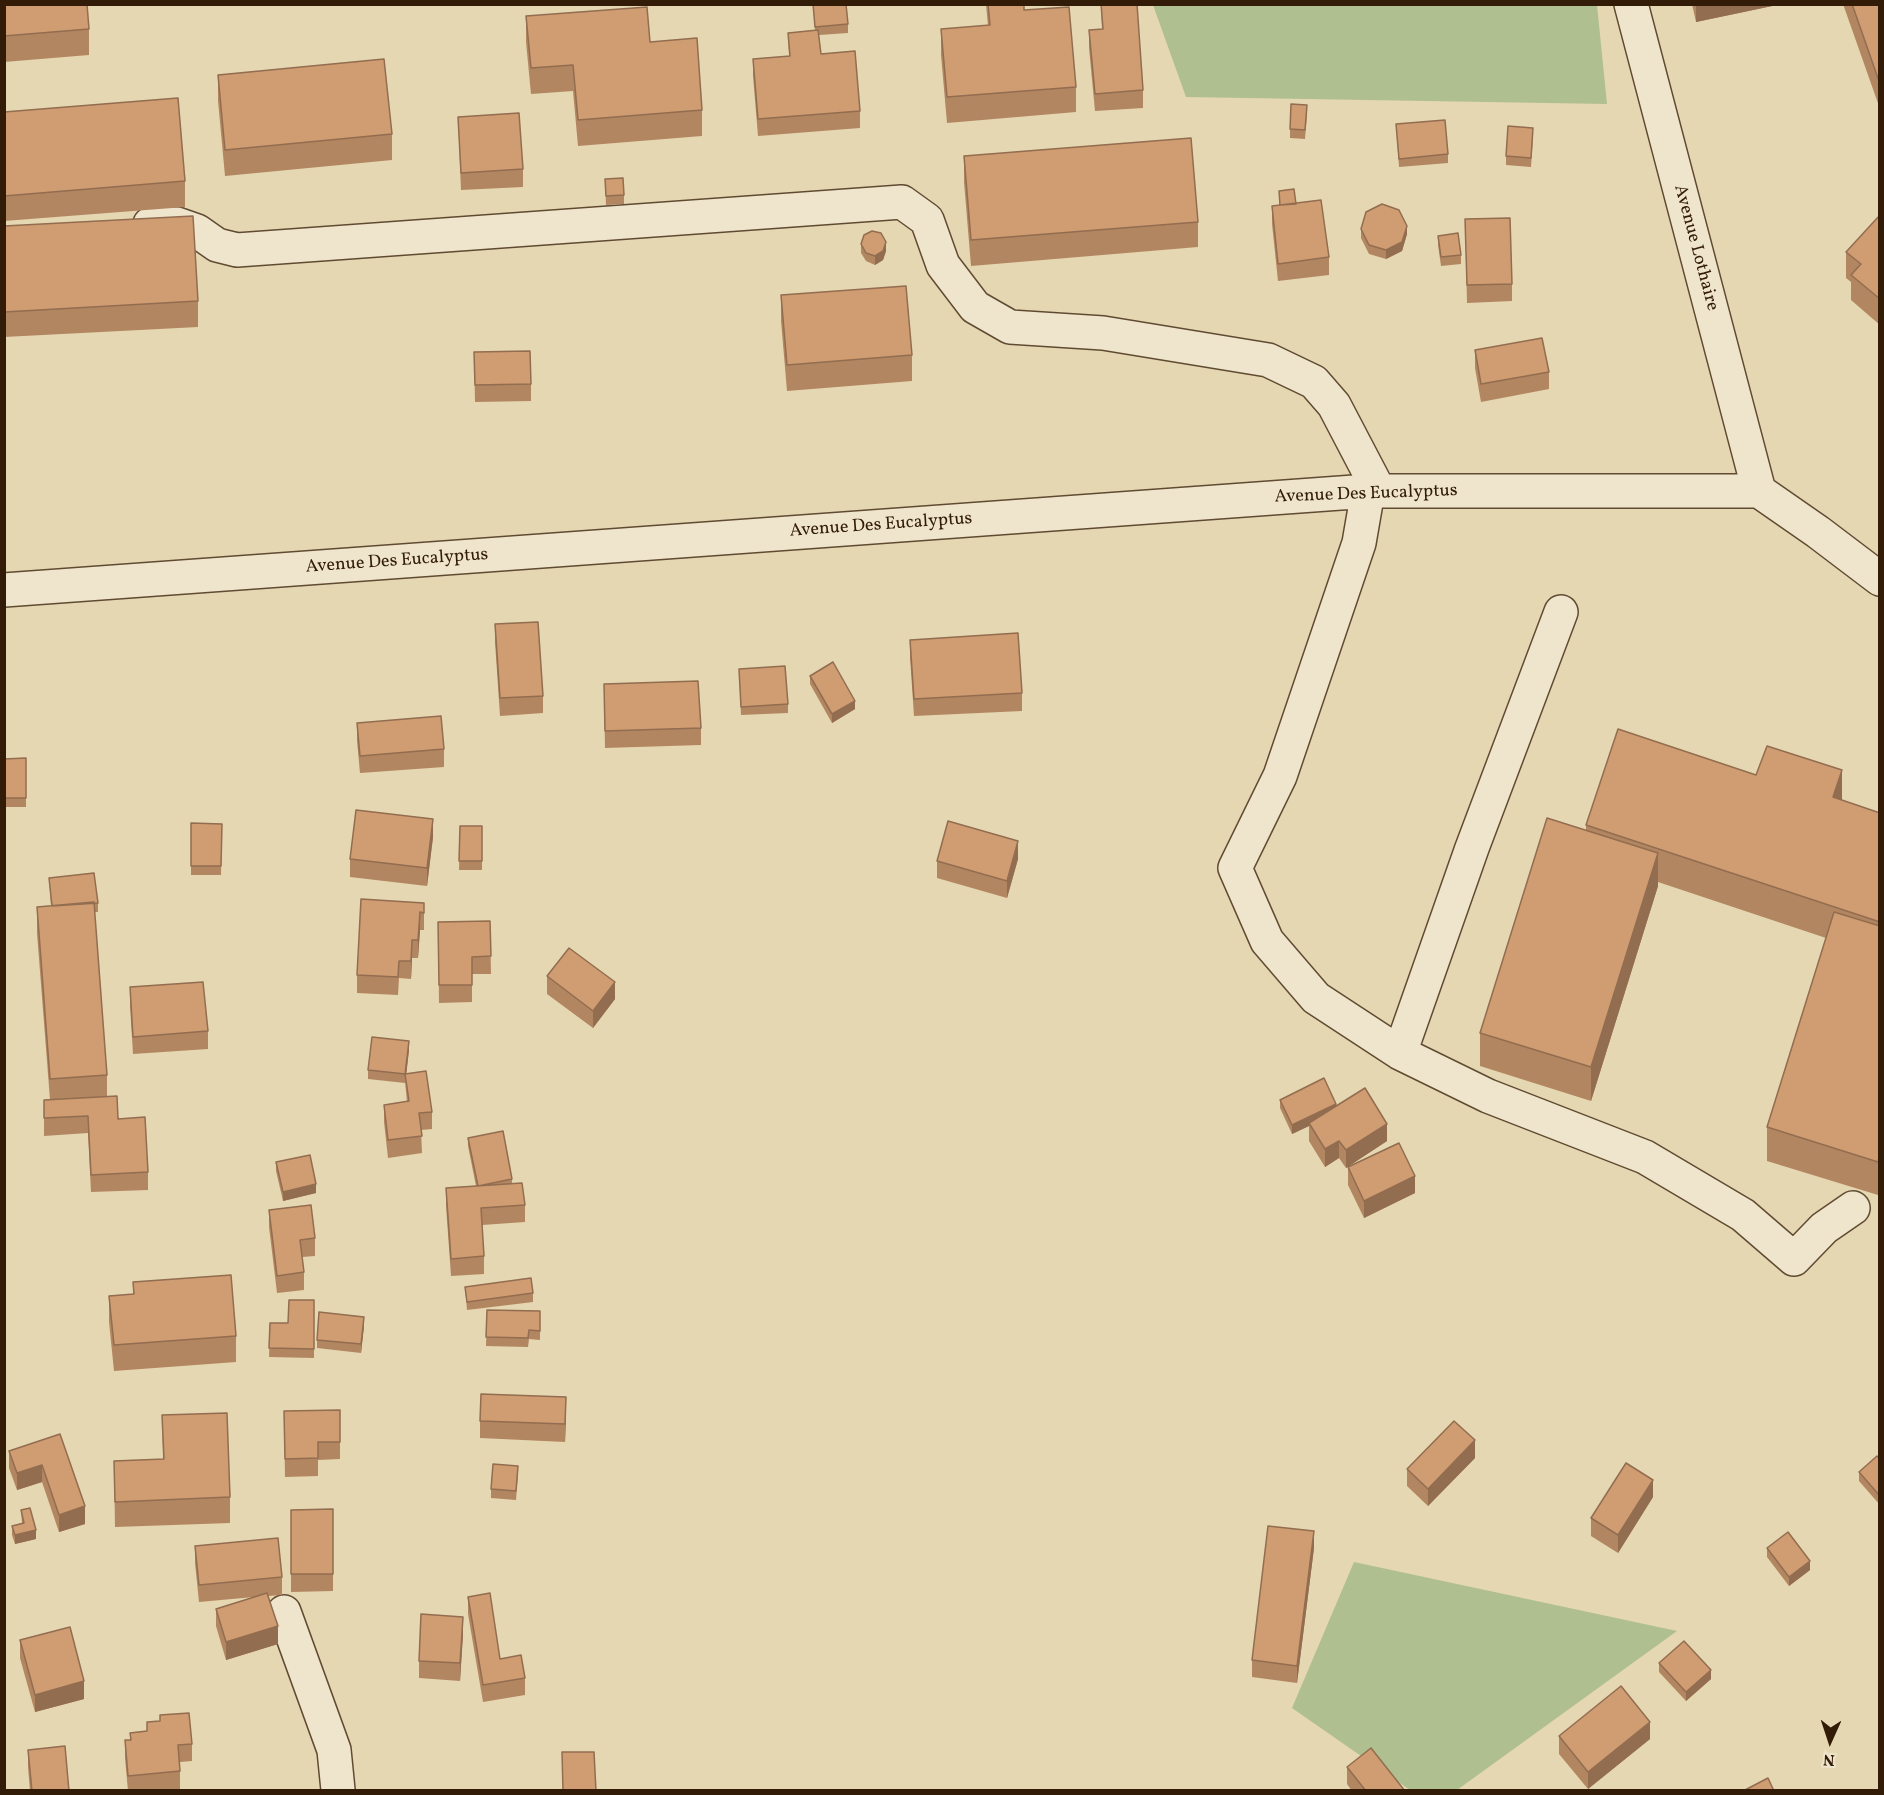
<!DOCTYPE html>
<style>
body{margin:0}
#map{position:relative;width:1884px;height:1795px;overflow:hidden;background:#e5d7b1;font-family:Vollkorn,serif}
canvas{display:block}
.frame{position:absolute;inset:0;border:6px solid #331c07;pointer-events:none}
.north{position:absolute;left:1800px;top:1711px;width:60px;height:60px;-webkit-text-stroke:4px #eee5cc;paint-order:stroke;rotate:183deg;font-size:16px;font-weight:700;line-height:24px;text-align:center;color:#331c07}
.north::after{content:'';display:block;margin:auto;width:21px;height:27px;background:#331c07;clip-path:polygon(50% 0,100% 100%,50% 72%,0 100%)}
</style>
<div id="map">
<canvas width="1884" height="1795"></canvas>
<div class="frame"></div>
<div class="north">N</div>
</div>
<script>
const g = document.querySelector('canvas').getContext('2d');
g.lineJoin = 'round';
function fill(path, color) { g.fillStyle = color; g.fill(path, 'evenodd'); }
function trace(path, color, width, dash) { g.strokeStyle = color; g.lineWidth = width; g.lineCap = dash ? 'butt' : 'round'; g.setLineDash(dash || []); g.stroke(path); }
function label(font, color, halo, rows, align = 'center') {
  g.font = font + ' Vollkorn,serif'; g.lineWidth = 4.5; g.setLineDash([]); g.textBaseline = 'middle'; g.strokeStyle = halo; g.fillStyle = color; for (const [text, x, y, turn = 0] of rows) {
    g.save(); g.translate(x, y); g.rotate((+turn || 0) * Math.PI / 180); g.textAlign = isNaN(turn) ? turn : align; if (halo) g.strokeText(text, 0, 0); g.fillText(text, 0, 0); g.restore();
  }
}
const green = new Path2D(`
 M1153,5H1597L1607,104L1186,97Z
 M1354,1562L1677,1631L1457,1790H1410L1292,1708Z`);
const minor = new Path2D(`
 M1631,4L1759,491
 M150,224H177L197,231L217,245L237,250L902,202L927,220L943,265L975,307L1010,327L1103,333L1268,360L1314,382L1334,405L1379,491
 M1368,491L1359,543L1280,776L1235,868L1267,941L1316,998L1400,1053L1488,1096L1645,1157L1743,1215L1794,1259L1824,1228L1853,1208
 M1759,491L1818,532L1880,579
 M4,590L1368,491H1759
 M1400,1053L1472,848L1561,612
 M284,1612L334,1750L338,1790`);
const wall = new Path2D(`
 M4,4L89,29V55L4,62Z
 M813,4L848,24V33L819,35L821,54L860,111V128L758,136L753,76V59L789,56L788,33L815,30Z
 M986,4H1024V10L1076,87V112L947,123L941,55V29L988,26Z
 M1101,4L1143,90V108L1095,111L1089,48V30L1102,29Z
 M1692,4H1777V5L1696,22Z
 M1843,4H1880V109Z
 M526,16L650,42L702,110V136L578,146L573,91L531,94L526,42Z
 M218,75L392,134V160L225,176L218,101Z
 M4,112L185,181V207L4,221Z
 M1307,114L1305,139L1290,138V129Z
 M458,117L523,169V187L461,190Z
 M1396,124L1448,154V163L1399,167Z
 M1533,137L1531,167L1506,165V156Z
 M964,156L1198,222V247L971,266L964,182Z
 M605,179L624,195V204L606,205Z
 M1279,191L1296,204L1329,257V275L1278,281L1272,224V206H1279Z
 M1880,215V325L1851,300V282L1846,278V252Z
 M1465,219L1512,284V301L1467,303Z
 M4,226L198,301V327L4,337Z
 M1361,229L1407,234L1402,251L1386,259L1369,254L1361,238Z
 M1438,236L1461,255V264L1441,266L1438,245Z
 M861,244L886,251L883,260L875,265L866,261L861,253Z
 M781,295L912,355V381L787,391L781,321Z
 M1475,350L1549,372V389L1481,402L1475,368Z
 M474,352L531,384V401L475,402Z
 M495,624L543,696V713L500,716L495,642Z
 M910,640L1022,693V711L914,716L910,657Z
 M739,669L788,704V713L741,715Z
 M810,676L855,709L832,723L810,684Z
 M604,684L701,728V745L605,748Z
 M357,723L444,749V767L360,773L357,741Z
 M26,758V807H4V759Z
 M1756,775L1842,800L1880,813V1189L1878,1195L1767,1161V1127L1826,938L1658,882V886L1591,1101L1480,1066V1033L1586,830V825Z
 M191,823L222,824L221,875H191Z
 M460,826H482V870H459Z
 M433,837L427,886L350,877V859Z
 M1018,859L1007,898L937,878V861Z
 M49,878L98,903V912H94L107,1075V1096L148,1172V1190L91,1192L88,1133L44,1136V1100H50L37,933V907L51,906Z
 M424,903V930H420L418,958H412L411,979L399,978L398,995L357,993V975Z
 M490,921L491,974H472V1002L439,1003L438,922Z
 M547,976L615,999L593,1028L547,994Z
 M130,987L208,1031V1049L133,1054L130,1005Z
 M409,1050L406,1074L432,1112V1129L421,1130L422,1153L388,1158L384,1122V1105L407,1102L405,1081V1083L368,1079V1070Z
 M1280,1100L1336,1106L1387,1141L1346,1168L1339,1158L1325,1167L1309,1141V1126L1292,1134L1280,1108Z
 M468,1138L512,1179V1184L525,1205V1222L482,1225L484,1256V1274L451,1276L446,1206V1188L476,1186L468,1146Z
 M276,1162L316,1193L283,1201L276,1171Z
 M1348,1167L1415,1193L1364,1218L1348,1185Z
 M269,1210L315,1238V1256L302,1257L304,1272V1290L277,1293L269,1227Z
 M133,1282L236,1336V1362L114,1371L109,1322V1296L133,1294Z
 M465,1287L533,1293V1302L467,1310Z
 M314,1300V1358L269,1357L270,1323H288Z
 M487,1310L540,1311V1340L529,1339L528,1347L486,1346Z
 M364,1326L361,1353L317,1348V1340Z
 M340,1410V1459L318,1460V1476L285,1477L284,1411Z
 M162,1415L230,1497V1523L115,1527L114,1461L163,1459Z
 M566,1415L565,1442L480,1438V1421Z
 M60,1434L85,1524L59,1532L42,1482L17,1490L9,1468V1451Z
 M1475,1458L1428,1506L1407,1486V1469Z
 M1880,1459V1505L1859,1481V1472Z
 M518,1474L516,1500L491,1498V1489Z
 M1653,1497L1618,1553L1591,1536V1518Z
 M333,1509V1591L291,1592V1510Z
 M21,1510L36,1539L15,1544L12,1535V1526L22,1523Z
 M195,1546L282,1577V1595L268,1596L278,1644L226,1660L216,1626V1609L254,1597L199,1602L195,1563Z
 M1314,1548L1297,1683L1252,1677V1660Z
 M1767,1548L1810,1570L1789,1586L1767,1557Z
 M468,1597L500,1659L525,1678V1695L483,1702L468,1614Z
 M463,1634L460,1681L419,1678V1661Z
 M20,1640L84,1699L35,1712L20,1658Z
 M1659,1663L1711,1679L1686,1701L1659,1672Z
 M147,1722L192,1744V1761L180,1762V1789L162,1791H128L125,1758V1740H130V1733L147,1731Z
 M1559,1736L1650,1739L1588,1789L1559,1754Z
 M28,1750L69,1791H30L28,1767Z
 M1347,1767L1405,1791H1352L1347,1784Z`);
const shadedWall = new Path2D(`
 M1777,4V5L1696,22V5Z
 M1407,226V234L1402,251L1386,259V250Z
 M886,242V251L883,260L875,265V256Z
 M855,701V709L832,723V714Z
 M1842,770V804L1833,797Z
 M433,819V837L427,886V868Z
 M1018,841V859L1007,898V881Z
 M1658,853V886L1591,1101V1067Z
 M420,912V930L418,958V940Z
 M412,940V958L411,979V961Z
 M615,982V999L593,1028V1011Z
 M409,1041V1050L406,1077L405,1074V1083V1074Z
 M1336,1104V1113L1309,1123V1126L1292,1134V1125Z
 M1387,1124V1141L1346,1168V1150Z
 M1339,1141V1158L1325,1167V1149Z
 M1880,1155V1189L1878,1195V1162Z
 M1415,1176V1193L1364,1218V1201Z
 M316,1184V1193L283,1201V1192Z
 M364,1317V1326L361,1353V1344Z
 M566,1397V1415L565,1442V1424Z
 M1475,1440V1458L1428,1506V1489Z
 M42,1465V1482L17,1490V1473Z
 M1653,1480V1497L1618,1553V1535Z
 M85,1506V1524L59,1532V1515Z
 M36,1530V1539L15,1544V1535Z
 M1314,1531V1548L1297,1683V1666Z
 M1810,1561V1570L1789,1586V1577Z
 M463,1617V1634L460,1681V1663Z
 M278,1626V1644L226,1660V1642Z
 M1711,1670V1679L1686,1701V1692Z
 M84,1681V1699L35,1712V1695Z
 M1650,1722V1739L1588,1789V1772Z`);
const building = new Path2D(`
 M4,4H87L89,29L4,36Z
 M813,4H846L848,24L815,27Z
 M988,4H1024V10L1069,7L1076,87L947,97L941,29L990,25Z
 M1101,4H1137L1143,90L1095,94L1089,30L1103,29Z
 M1852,4H1880V84Z
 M647,7L650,42L697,38L702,110L578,120L573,65L531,68L526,16Z
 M818,30L821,54L855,51L860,111L758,119L753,59L790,56L788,33Z
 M384,59L392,134L225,150L218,75Z
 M178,98L185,181L4,196V112Z
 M1291,104L1307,105L1305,130L1290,129Z
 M519,113L523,169L461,173L458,117Z
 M1445,120L1448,154L1399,159L1396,124Z
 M1508,126L1533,128L1531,158L1506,156Z
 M1191,138L1198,222L971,240L964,156Z
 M623,178L624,195L606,196L605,179Z
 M1294,189L1296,204L1280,205L1279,191Z
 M1321,200L1329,257L1278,264L1272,206Z
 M1382,204L1399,210L1407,226L1402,242L1386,250L1369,245L1361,229L1366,212Z
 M1880,215V299L1851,275L1861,264L1846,252Z
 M193,216L198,301L4,312V226Z
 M1510,218L1512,284L1467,285L1465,219Z
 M872,231L881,233L886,242L883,251L875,256L866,253L861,244L864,235Z
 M1458,233L1461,255L1441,257L1438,236Z
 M906,286L912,355L787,365L781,295Z
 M1542,338L1549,372L1481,384L1475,350Z
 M530,351L531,384L475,385L474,352Z
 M538,622L543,696L500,698L495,624Z
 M1018,633L1022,693L914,699L910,640Z
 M833,662L855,701L832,714L810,676Z
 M785,666L788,704L741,707L739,669Z
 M698,681L701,728L605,731L604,684Z
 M441,716L444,749L360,756L357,723Z
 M1618,729L1756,775L1767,746L1842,770L1833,797L1880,813V922L1586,825Z
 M26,758V798H4V759Z
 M356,810L433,819L427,868L350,859Z
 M1547,818L1658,853L1591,1067L1480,1033Z
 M948,821L1018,841L1007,881L937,861Z
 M191,823L222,824L221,866H191Z
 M460,826H482V861H459Z
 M94,873L98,903L52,906L49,878Z
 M361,899L424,903V913L420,912L418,940H412L411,961H399L398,977L357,975Z
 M94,902L107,1075L50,1079L37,907Z
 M1834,912L1880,926V1155L1878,1162L1767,1127Z
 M490,921L491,956L472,957V985H439L438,922Z
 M569,948L615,982L593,1011L547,976Z
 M203,982L208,1031L133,1037L130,987Z
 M372,1037L409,1041L405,1074L368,1070Z
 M426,1071L432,1112L419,1113L422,1136L388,1140L384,1105L409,1101L405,1074Z
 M1324,1078L1336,1104L1292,1125L1280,1100Z
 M1365,1088L1387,1124L1346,1150L1339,1141L1325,1149L1309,1123Z
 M117,1096L118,1119L145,1117L148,1172L91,1175L88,1116L44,1118V1100Z
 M503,1131L512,1179L478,1186L468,1138Z
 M1399,1143L1415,1176L1364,1201L1348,1167Z
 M310,1155L316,1184L283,1192L276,1162Z
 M522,1183L525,1205L481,1208L484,1256L451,1259L446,1188Z
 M311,1205L315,1238L300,1240L304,1272L277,1276L269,1210Z
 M231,1275L236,1336L114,1345L109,1296L134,1294L133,1282Z
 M531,1278L533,1293L467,1302L465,1287Z
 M289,1300H314V1349L269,1348L270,1323H288Z
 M487,1310L540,1311V1331L529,1330L528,1338L486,1337Z
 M319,1312L364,1317L361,1344L317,1340Z
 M481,1394L566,1397L565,1424L480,1421Z
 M340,1410V1442H318V1458L285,1459L284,1411Z
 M227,1413L230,1497L115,1502L114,1461L164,1459L162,1415Z
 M1454,1421L1475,1440L1428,1489L1407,1469Z
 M60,1434L85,1506L59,1515L42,1465L17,1473L9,1451Z
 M1877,1456L1880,1459V1496L1859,1472Z
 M1626,1463L1653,1480L1618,1535L1591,1518Z
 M493,1464L518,1466L516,1491L491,1489Z
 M30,1508L36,1530L15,1535L12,1526L24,1523L21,1510Z
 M333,1509V1574H291V1510Z
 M1268,1526L1314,1531L1297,1666L1252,1660Z
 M1788,1532L1810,1561L1789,1577L1767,1548Z
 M278,1538L282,1577L199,1585L195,1546Z
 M267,1593L278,1626L226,1642L216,1609Z
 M490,1593L500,1659L521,1655L525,1678L483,1685L468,1597Z
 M421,1614L463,1617L460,1663L419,1661Z
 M70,1627L84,1681L35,1695L20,1640Z
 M1684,1641L1711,1670L1686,1692L1659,1663Z
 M1621,1686L1650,1722L1588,1772L1559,1736Z
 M189,1713L192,1744L178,1745L180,1771L128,1776L125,1740H131L130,1733L147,1731V1722L160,1721V1715Z
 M65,1746L69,1791H32L28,1750Z
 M1371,1748L1405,1791H1366L1347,1767Z
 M562,1752H594L596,1791H563Z
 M1768,1778L1774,1791H1745V1790Z`);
const streetNames = [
 ["Avenue Lothaire",1695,248,75],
 ["Avenue Des Eucalyptus",1366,495,-2],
 ["Avenue Des Eucalyptus",881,526,-4],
 ["Avenue Des Eucalyptus",397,562,-4]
];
fill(green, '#b0bf8f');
trace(minor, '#604b32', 36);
trace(minor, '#eee5cc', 33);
fill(wall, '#b38662');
fill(shadedWall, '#926d50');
fill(building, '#d09c72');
trace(building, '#926d50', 1.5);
label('18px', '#331c07', '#eee5cc', streetNames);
</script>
